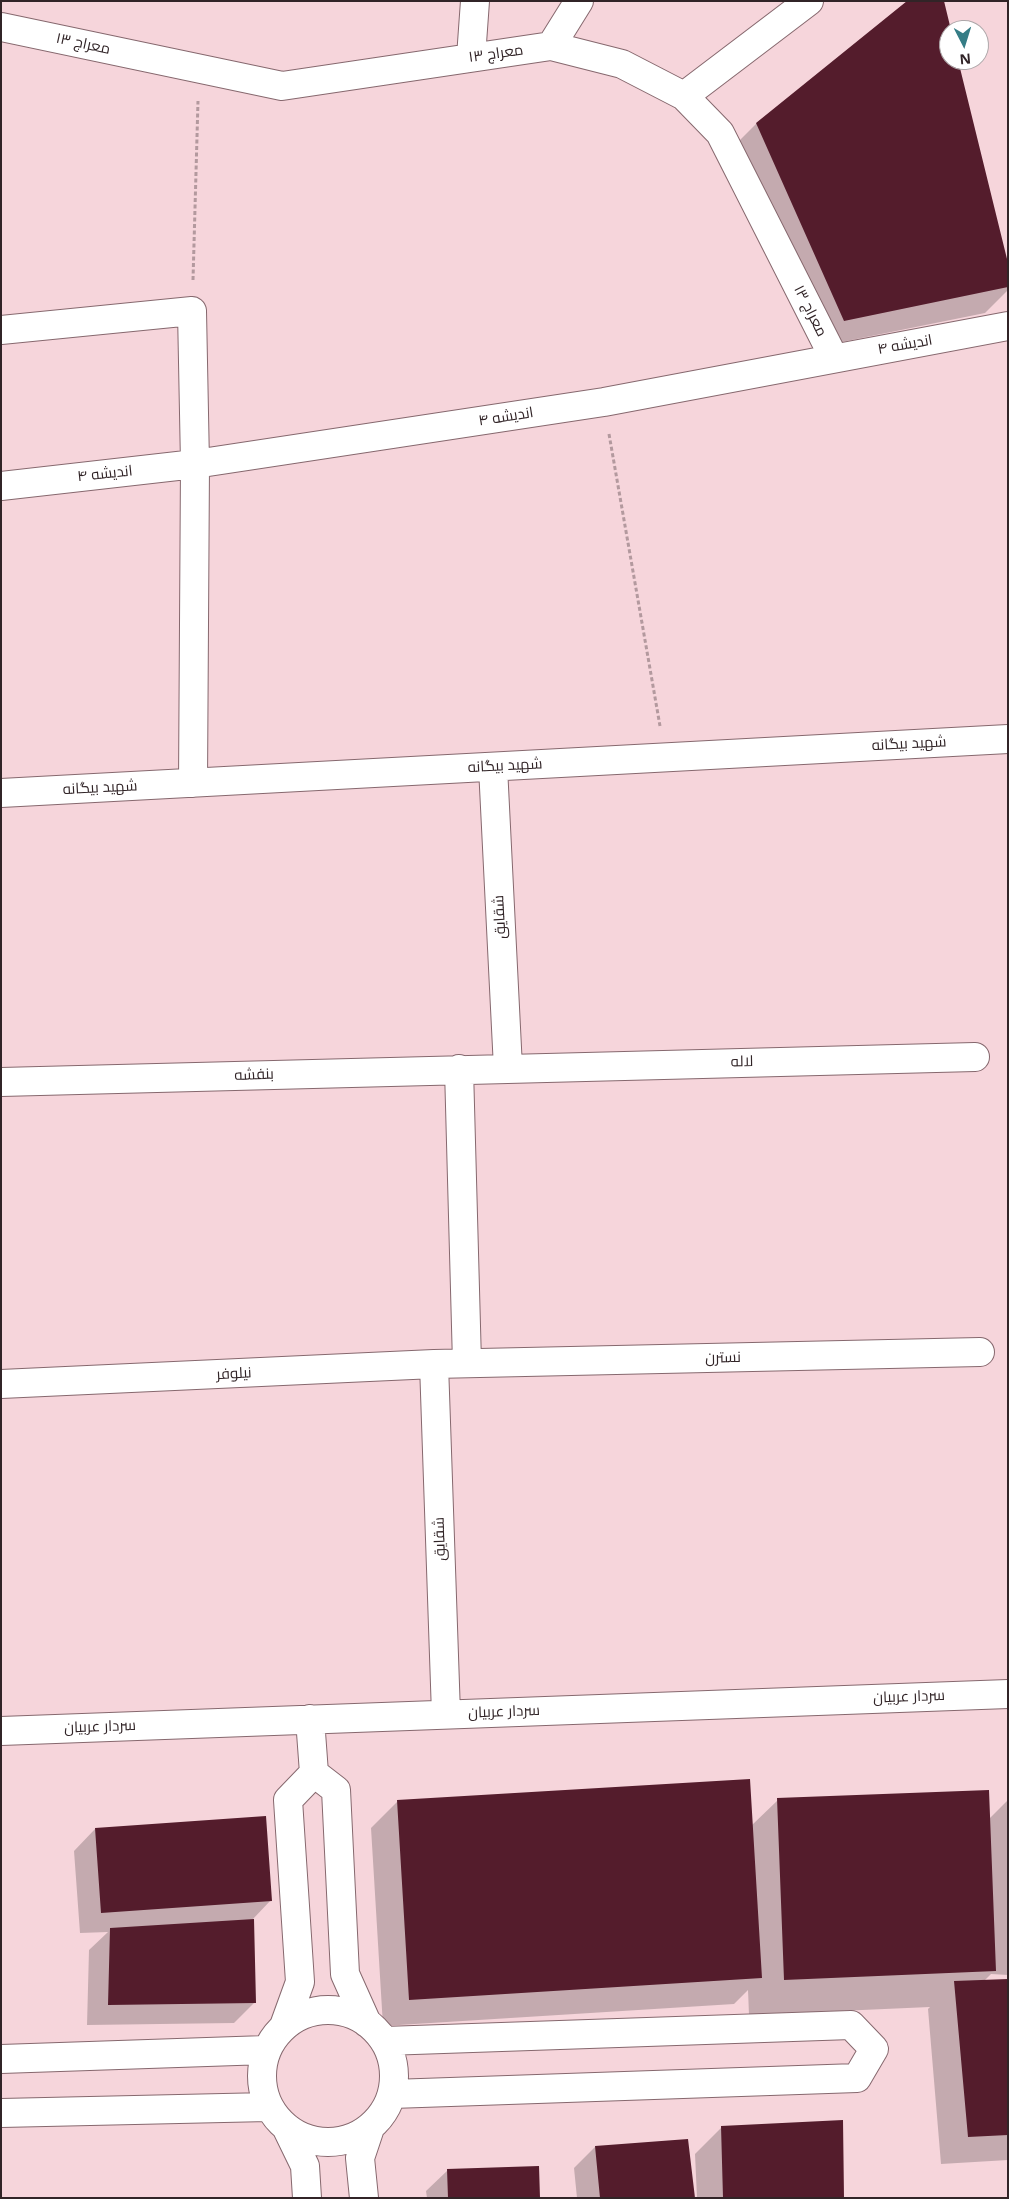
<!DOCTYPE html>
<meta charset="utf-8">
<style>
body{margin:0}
#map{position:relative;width:1009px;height:2199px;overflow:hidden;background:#f6d5db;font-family:"Noto Sans",sans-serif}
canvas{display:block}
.frame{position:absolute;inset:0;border:2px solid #312427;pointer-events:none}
.north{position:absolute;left:939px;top:20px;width:50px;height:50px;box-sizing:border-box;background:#fff;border:1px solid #ada7a9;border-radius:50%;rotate:175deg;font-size:14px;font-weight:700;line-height:20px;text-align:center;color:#312427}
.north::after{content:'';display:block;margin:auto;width:18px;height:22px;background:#357d86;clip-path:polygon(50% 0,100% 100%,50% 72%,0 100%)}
</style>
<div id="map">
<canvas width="1009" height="2199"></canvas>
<div class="frame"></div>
<div class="north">N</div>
</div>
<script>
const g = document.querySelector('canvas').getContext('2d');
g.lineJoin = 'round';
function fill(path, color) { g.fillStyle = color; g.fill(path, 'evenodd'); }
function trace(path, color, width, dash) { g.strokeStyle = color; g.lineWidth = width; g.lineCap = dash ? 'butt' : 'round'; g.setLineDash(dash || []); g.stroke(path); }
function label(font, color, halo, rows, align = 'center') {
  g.font = font + ' "Noto Sans",Cairo,sans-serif'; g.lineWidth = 5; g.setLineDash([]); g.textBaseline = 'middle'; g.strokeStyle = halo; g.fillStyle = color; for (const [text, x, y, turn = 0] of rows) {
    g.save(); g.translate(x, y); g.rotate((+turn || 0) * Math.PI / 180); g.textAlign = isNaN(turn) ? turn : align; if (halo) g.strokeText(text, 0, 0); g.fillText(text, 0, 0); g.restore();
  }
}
const shadow = new Path2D(`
 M909,1L950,30L949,60H957L1008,269V290L985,313L817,347L729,151L756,124Z
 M778,1800L989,1819L1008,1800V1975L991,1974L984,1981L1008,1980V2160L941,2164L928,2009L930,2007L749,2015L748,1990L734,2004L383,2026L371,1828L398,1801L752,1825Z
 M95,1829L271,1900L253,1919L255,2002L234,2023L87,2025L89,1950L108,1932L80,1933L74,1851Z
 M722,2127L843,2198H697L695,2154Z
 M595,2147L693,2198H577L574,2168Z
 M448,2170L539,2198H427L426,2191Z`);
const building = new Path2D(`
 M907,1H944L951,30H949V60H958L1008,263V287L844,321L756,123Z
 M750,1779L762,1978L409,2000L397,1800Z
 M989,1790L996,1971L784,1980L777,1798Z
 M266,1816L272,1901L101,1913L95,1828Z
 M254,1919L256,2003L108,2005L110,1928Z
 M1008,1979V2135L968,2137L954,1981Z
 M843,2120L844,2198H723L721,2126Z
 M688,2139L695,2198H600L595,2146Z
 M539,2166L540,2198H448L447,2169Z`);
const path = new Path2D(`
 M193,280L198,101
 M609,434L660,726`);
const street = new Path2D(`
 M1,27L282,86L551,46L622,64L684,96L720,133L834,358
 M551,46L579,1
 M471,57L475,1
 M684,96L809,1
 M1,330L192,311L195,464L193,783
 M1,486L195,464L604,402L1008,326
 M493,767L508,1068
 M1,793L1008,739
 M459,1069L467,1363
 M1,1082L975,1057
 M434,1364L446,1714
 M1,1384L434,1364L980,1352
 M310,1719L314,1773L336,1790L345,1974L367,2023
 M1,1731L1008,1694
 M262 2076a66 66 0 1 1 132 0a66 66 0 1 1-132 0Z
 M284,2026L300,1982L288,1800L314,1773
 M385,2041L851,2025L874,2049L857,2078L392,2094
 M1,2059L266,2050
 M1,2113L268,2107
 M287,2129L305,2166L307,2198
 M364,2198L360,2158L370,2128`);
const streetNames = [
 ["معراج ۱۳",83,44,12],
 ["معراج ۱۳",496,54,-8],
 ["معراج ۱۳",810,311,63],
 ["اندیشه ۴",905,345,-10],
 ["اندیشه ۴",506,417,-9],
 ["اندیشه ۴",105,474,-6],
 ["شهید بیگانه",909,744,-3],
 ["شهید بیگانه",505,766,-3],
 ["شهید بیگانه",100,788,-3],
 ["شقایق",500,917,-93],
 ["لاله",742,1062,-1],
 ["بنفشه",254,1075,-2],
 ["نسترن",723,1358,-1],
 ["نیلوفر",234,1374,-3],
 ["شقایق",440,1539,-92],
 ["سردار عربیان",909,1697,-2],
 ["سردار عربیان",504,1712,-2],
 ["سردار عربیان",100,1727,-2]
];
fill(shadow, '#0003');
fill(building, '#541c2c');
trace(street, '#86686e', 30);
trace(path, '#b3999e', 3, [4, 2.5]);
trace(street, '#fff', 28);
label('15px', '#312427', '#fff', streetNames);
</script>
